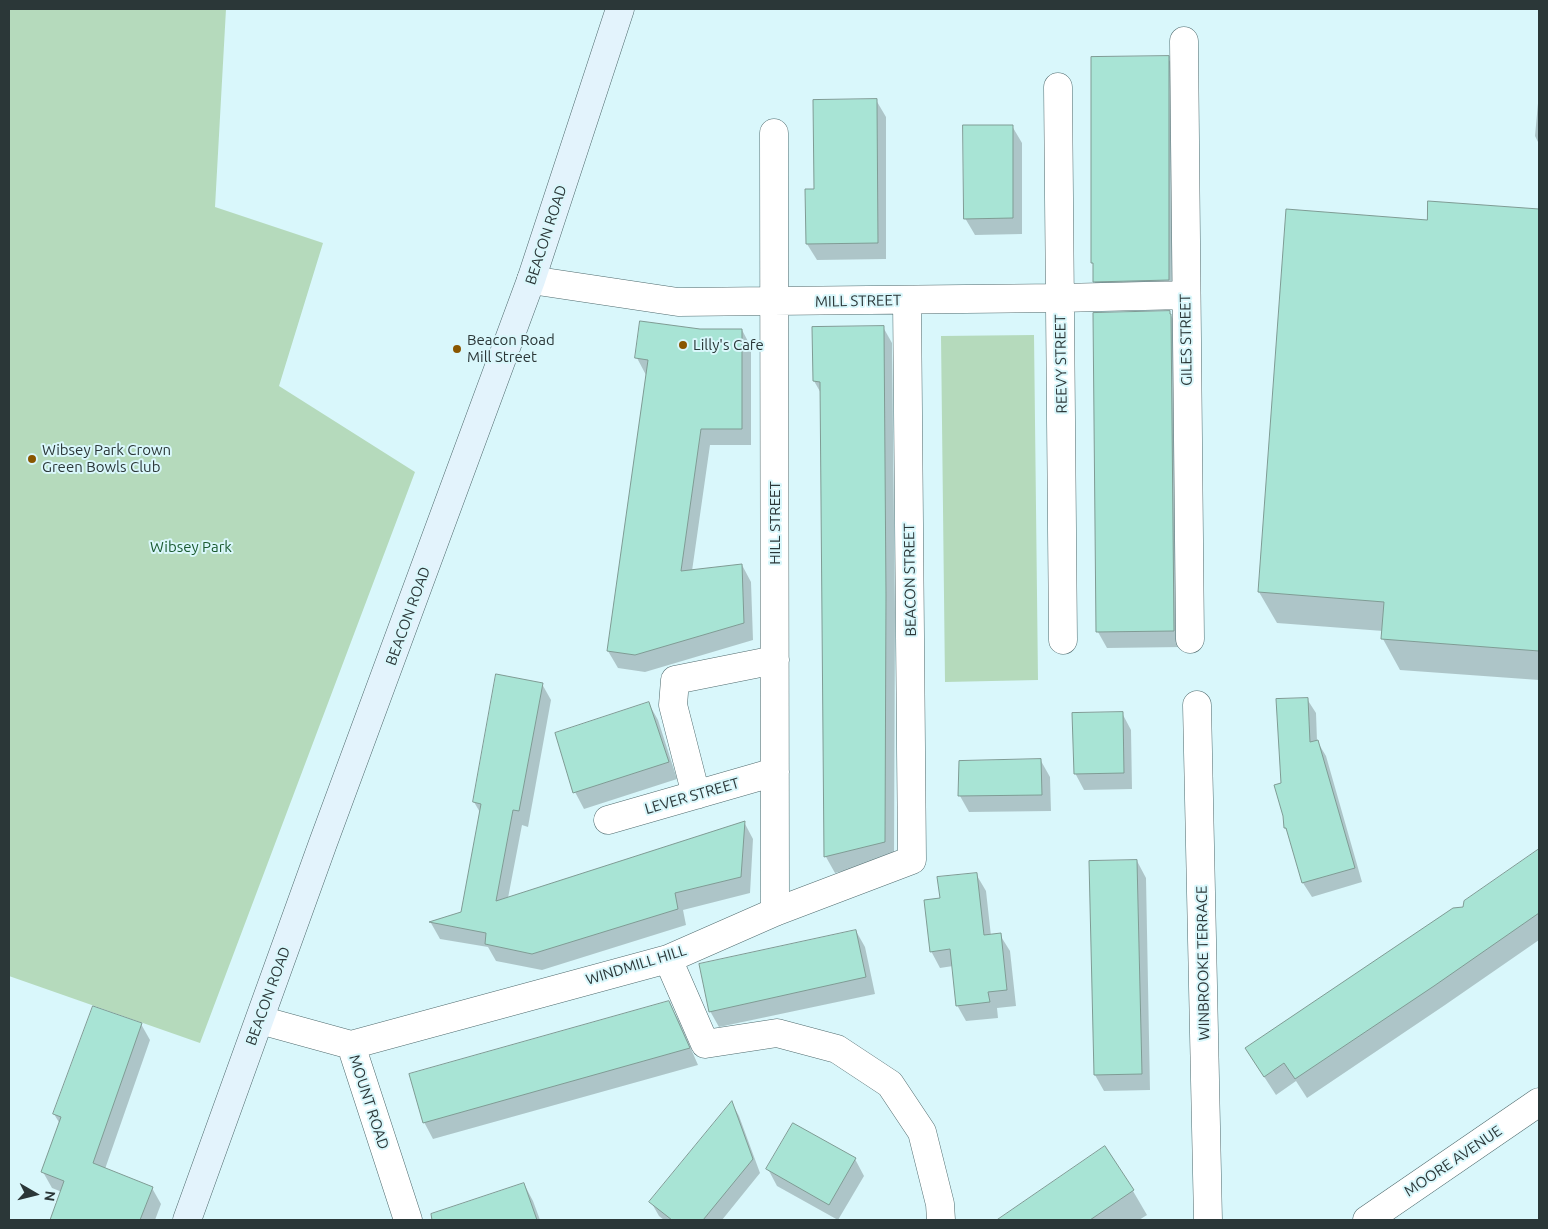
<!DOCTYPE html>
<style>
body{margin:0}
#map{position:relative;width:1548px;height:1229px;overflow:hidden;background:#d9f7fb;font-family:Ubuntu,sans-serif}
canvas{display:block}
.frame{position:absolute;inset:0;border:10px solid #2b3738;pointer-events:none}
.north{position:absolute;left:10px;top:1169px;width:50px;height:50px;-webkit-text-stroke:4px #d9f7fb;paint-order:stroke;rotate:98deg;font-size:14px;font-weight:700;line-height:20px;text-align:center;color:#2b3738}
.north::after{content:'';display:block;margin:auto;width:18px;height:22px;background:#2b3738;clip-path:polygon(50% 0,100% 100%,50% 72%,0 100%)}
</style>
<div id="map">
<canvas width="1548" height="1229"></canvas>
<div class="frame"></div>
<div class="north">N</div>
</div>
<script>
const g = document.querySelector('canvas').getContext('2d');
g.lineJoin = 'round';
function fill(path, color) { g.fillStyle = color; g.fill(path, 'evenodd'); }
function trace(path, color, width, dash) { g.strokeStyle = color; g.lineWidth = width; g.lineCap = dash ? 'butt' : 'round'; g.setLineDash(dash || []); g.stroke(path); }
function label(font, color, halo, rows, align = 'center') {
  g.font = font + ' Ubuntu,sans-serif'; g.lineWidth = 4; g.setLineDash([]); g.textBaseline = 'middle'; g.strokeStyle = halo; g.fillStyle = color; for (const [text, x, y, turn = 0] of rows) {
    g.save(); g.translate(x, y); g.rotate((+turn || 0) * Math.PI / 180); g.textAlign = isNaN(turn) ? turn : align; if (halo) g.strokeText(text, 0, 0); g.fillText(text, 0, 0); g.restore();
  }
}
const green = new Path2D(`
 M9,9H226L215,207L323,243L279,386L415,472L200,1043L9,976Z
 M1034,335L1038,680L945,682L941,336Z`);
const shadow = new Path2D(`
 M1168,58L1177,74L1178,296L1104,298L1094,281V266L1092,262Z
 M1539,92V144L1535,136Z
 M876,100L886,117V259L817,260L807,244L815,190Z
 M1012,126L1022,143V234L975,235L965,218Z
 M1429,202L1539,210V680L1400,670L1383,639V631L1277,623L1259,592L1287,211L1428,221Z
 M1169,312L1180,331L1183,647L1107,648L1098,632Z
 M883,327L892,343L895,612L894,859L835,873L826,857L822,395L814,381Z
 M700,330H742L751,347V445H710L692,571L742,565L751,582L753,640L645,672L618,668L608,651L646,375L637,358Z
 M542,684L551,700L528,827L522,825L508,898L744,822L753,839L750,893L683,910L686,925L542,970L496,961L488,947L440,939L431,923L462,913L481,814L474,802Z
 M1307,699L1316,713L1317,741L1326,756L1362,882L1312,897L1303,883L1290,837L1285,828L1282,784Z
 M649,704L658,720L677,779L584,809L575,792Z
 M1122,713L1131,730L1132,789L1084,790L1075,773Z
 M1041,761L1050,777L1051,811L969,812L960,796Z
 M1539,850V940L1445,1005L1307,1098L1296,1081L1276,1095L1246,1049L1465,908V901Z
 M1137,861L1146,878L1150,1090L1104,1091L1095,1075Z
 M976,874L986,891L991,936L1000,935L1010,951L1016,1006L997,1008L998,1018L966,1021L957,1005L953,966L940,968L931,951L941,899Z
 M856,931L865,947L875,994L719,1027L710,1011Z
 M669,1003L678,1019L698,1065L433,1139L424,1122Z
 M141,1024L150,1040L105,1169L152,1188L161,1204L155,1220H51L62,1192L52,1188L43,1172L60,1124L54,1114Z
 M732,1103L739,1116L760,1173L722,1220H664L659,1216L651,1202Z
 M1104,1148L1133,1191L1147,1215L1139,1220H999Z
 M855,1159L864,1176L838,1220L777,1186L768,1169Z
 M524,1184L533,1201L540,1220H486L479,1199Z`);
const building = new Path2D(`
 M1169,56V280L1093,282V263H1091V57Z
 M877,99L878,243L806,244L805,189H814L813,100Z
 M963,125H1013V218L964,219Z
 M1428,201L1539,209V651L1381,639L1384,602L1258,592L1286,209L1427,220Z
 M1170,311V314H1171L1174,631L1096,632L1093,313Z
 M640,321L700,329H742V429H701L681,571L742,564L744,623L635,655L607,651L648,360L635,358Z
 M884,326L886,595L885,842L824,857L820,382L813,381L812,327Z
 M496,674L543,683L519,811L513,810L496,901L745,821L741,877L675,893L678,909L532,954L485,944L486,933L429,922L461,912L481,804L473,802Z
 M1308,698L1310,742L1318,740L1355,868L1302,883L1286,828H1284L1283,816L1274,785L1281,783L1276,699Z
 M649,702L669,762L573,793L555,733Z
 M1123,712L1124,773L1074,774L1072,713Z
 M1041,759L1042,795L958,796L959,761Z
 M1539,849V913L1434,986L1295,1079L1284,1063L1264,1077L1245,1048L1453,908L1463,907L1464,901Z
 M1137,860L1142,1074L1094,1075L1089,861Z
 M977,873L984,935L1001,933L1007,990L988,992L990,1002L956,1006L950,949L930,952L924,900L940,898L937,877Z
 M856,930L866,977L709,1012L699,964Z
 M669,1001L690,1048L423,1123L409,1074Z
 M93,1006L142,1023L93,1163L153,1187L140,1220H50L64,1181L41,1172L61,1117L53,1114Z
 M732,1101L753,1159L703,1220H672L649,1202Z
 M793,1123L856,1158L829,1205L766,1169Z
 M1105,1146L1134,1190L1090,1220H997Z
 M524,1183L537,1220H432L431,1214Z`);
const minor = new Path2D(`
 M1184,41L1190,639
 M1058,87L1063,640
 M774,133L775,912
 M531,280L678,302L1060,298L1186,295
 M1197,705L1208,1220
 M696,795L673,705L675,680L775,660
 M608,820L775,772
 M668,959L705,1044L777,1033L837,1049L890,1084L922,1132L940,1204L941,1220
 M260,1020L351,1045L408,1220
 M351,1045L668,959L775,912L912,860L907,300`);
const tertiary = new Path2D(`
 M1367,1220L1539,1102`);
const secondary = new Path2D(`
 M187,1220L323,843L531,280L620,9`);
const markers = [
 [683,345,5,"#895600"],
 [457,349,5,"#895600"],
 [32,459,5,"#895600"]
];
const streetNames = [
 ["BEACON ROAD",546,235,-72],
 ["MILL STREET",858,301,-1],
 ["GILES STREET",1186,340,-91],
 ["REEVY STREET",1061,364,-91],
 ["HILL STREET",775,523,-90],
 ["BEACON STREET",910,580,-91],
 ["BEACON ROAD",408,616,-70],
 ["LEVER STREET",692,796,-16],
 ["WINBROOKE TERRACE",1203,963,-91],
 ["WINDMILL HILL",636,965,-17],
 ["BEACON ROAD",268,996,-70],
 ["MOUNT ROAD",369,1102,72],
 ["MOORE AVENUE",1453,1161,-34]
];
const poiNames = [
 ["Beacon Road",467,340],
 ["Mill Street",467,357],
 ["Lilly's Cafe",693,345],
 ["Wibsey Park Crown",42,450],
 ["Green Bowls Club",42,467]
];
const parkNames = [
 ["Wibsey Park",191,547]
];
fill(green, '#b5dabc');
fill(shadow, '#0003');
fill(building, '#a8e4d5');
trace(building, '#7f9b94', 1);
trace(minor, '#506b6e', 29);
trace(tertiary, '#506b6e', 29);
trace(secondary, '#506b6e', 29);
trace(minor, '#fff', 28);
trace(tertiary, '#fff', 28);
trace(secondary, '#e3f3fc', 28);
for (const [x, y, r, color] of markers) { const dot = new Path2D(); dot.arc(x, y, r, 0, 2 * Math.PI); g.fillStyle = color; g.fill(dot); trace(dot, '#d9f7fb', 2); }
label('15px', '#2b3738', '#d9f7fb', streetNames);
label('15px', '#2b3738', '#d9f7fb', poiNames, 'left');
label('15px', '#1b5b31', '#d9f7fb', parkNames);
</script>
